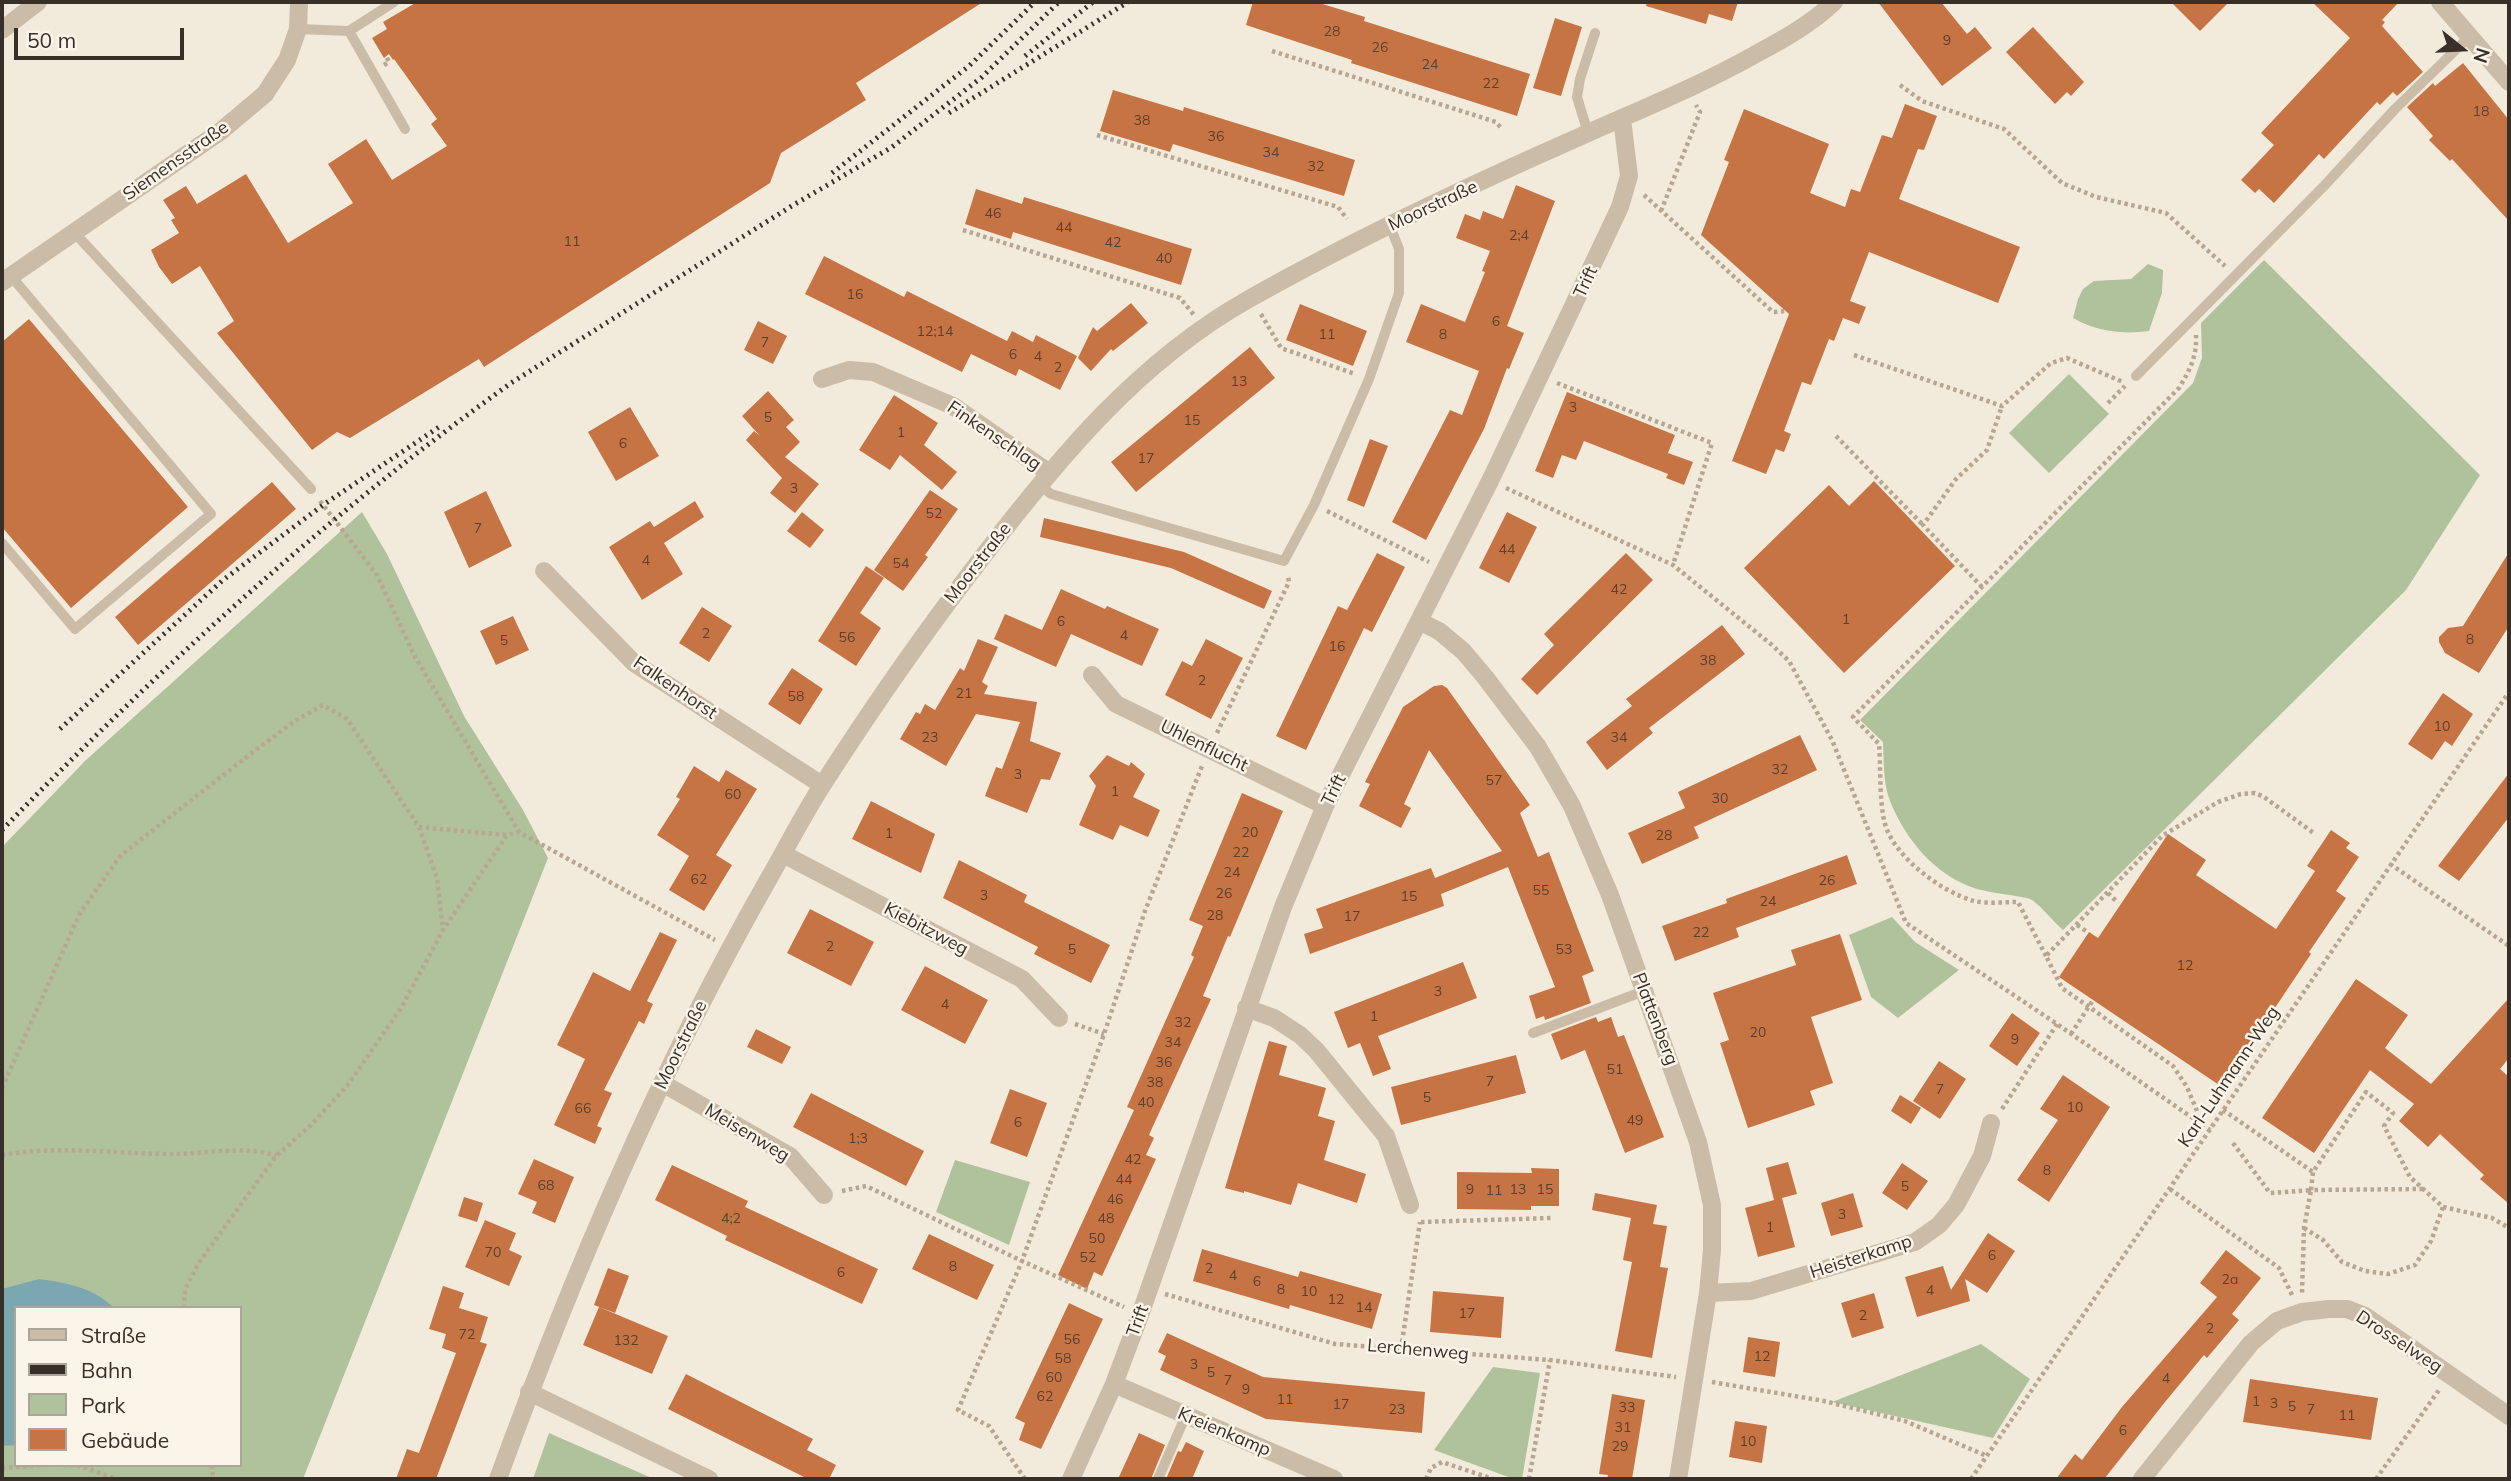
<!DOCTYPE html>
<meta charset="utf-8">
<style>
body{margin:0}
#map{position:relative;width:2511px;height:1481px;overflow:hidden;background:#f2ebdc;font-family:Mulish,sans-serif}
canvas{display:block}
.frame{position:absolute;inset:0;border:4px solid #372f28;pointer-events:none}
.legend{position:absolute;left:14px;top:1306px;width:228px;height:161px;box-sizing:border-box;background:#faf4e9;border:2px solid #aca59c;margin:0;padding:9px 12px;list-style:none;font-size:21px;color:#372f28}
.legend li{display:flex;align-items:center;gap:14px;height:35px}
.legend b{width:35px;border:2px solid #aca59c}
.north{position:absolute;left:2427px;top:14px;width:70px;height:70px;-webkit-text-stroke:5px #faf4e9;paint-order:stroke;rotate:108deg;font-size:19px;font-weight:700;line-height:28px;text-align:center;color:#372f28}
.north::after{content:'';display:block;margin:auto;width:24px;height:32px;background:#372f28;clip-path:polygon(50% 0,100% 100%,50% 72%,0 100%)}
.scale{position:absolute;left:14px;top:28px;width:170px;height:32px;box-sizing:border-box;border:4px solid #372f28;border-top:0;padding-left:9px;font-size:21px;line-height:24px;white-space:nowrap;color:#372f28;-webkit-text-stroke:5px #faf4e9;paint-order:stroke}
</style>
<div id="map">
<canvas width="2511" height="1481"></canvas>
<div class="frame"></div>
<ul class="legend">
<li><b style="height:9px;background:#cbbca8"></b>Straße</li>
<li><b style="height:9px;background:#372f28"></b>Bahn</li>
<li><b style="height:19px;background:#b0c29c"></b>Park</li>
<li><b style="height:19px;background:#c77445"></b>Gebäude</li>
</ul>
<div class="north">N</div>
<div class="scale">50 m</div>
</div>
<script>
const g = document.querySelector('canvas').getContext('2d');
g.lineJoin = 'round';
function fill(path, color) { g.fillStyle = color; g.fill(path, 'evenodd'); }
function trace(path, color, width, dash) { g.strokeStyle = color; g.lineWidth = width; g.lineCap = dash ? 'butt' : 'round'; g.setLineDash(dash || []); g.stroke(path); }
function label(font, color, halo, rows, align = 'center') {
  g.font = font + ' Mulish,sans-serif'; g.lineWidth = 5; g.setLineDash([]); g.textBaseline = 'middle'; g.strokeStyle = halo; g.fillStyle = color; for (const [text, x, y, turn = 0] of rows) {
    g.save(); g.translate(x, y); g.rotate((+turn || 0) * Math.PI / 180); g.textAlign = isNaN(turn) ? turn : align; if (halo) g.strokeText(text, 0, 0); g.fillText(text, 0, 0); g.restore();
  }
}
const green = new Path2D(`
 M2264,260L2480,475L2406,590L2063,930C2053,921 2043,908 2032,900C2026,896 1987,893 1974,888C1935,875 1905,839 1890,801C1883,783 1884,762 1883,742L1860,720L2193,383L2202,358L2201,323Z
 M2148,264L2163,270L2162,293L2149,331C2123,335 2096,331 2073,318L2078,299L2083,289L2094,281L2131,279Z
 M2069,374L2109,414L2049,473L2009,433Z
 M362,512L387,554L464,716L523,810L548,858L303,1479H2V847L86,760ZM16,1308H240V1465H16Z
 M1892,917L1915,942L1959,970L1898,1018L1871,997L1849,935Z
 M955,1160L1030,1182L1009,1245L936,1212Z
 M1981,1344L2030,1379L1993,1438L1832,1402Z
 M1493,1367L1540,1373L1522,1479H1514L1434,1450Z
 M549,1433L654,1479H533Z`);
const water = new Path2D(`
 M39,1279C67,1283 93,1287 114,1308H16V1445L2,1446V1289Z`);
const building = new Path2D(`
 M417,2H983L856,83L866,100L781,153L770,183L484,367L479,359L350,438L337,432L312,450L217,333L234,321L200,266L172,284L159,267L151,250L179,233L171,220L175,218L163,200L186,186L197,204L246,174L288,243L353,203L328,164L366,139L392,180L447,146L431,124L437,119L394,59L393,60L389,54L384,58L372,38L387,29L383,22Z
 M1253,2H1316L1365,17L1364,21L1530,74L1517,116L1351,63L1352,60L1246,25Z
 M1647,2H1738L1732,21L1709,14L1706,24L1646,6Z
 M1878,2H1941L1967,34L1975,27L1992,48L1942,86Z
 M2171,2H2229L2200,31Z
 M2312,2H2399L2382,20L2385,22L2382,26L2423,72L2397,96L2393,92L2380,105L2377,102L2324,159L2319,154L2274,203L2259,189L2255,193L2241,180L2274,145L2261,133L2350,38Z
 M1555,18L1582,27L1561,96L1533,88Z
 M2033,27L2084,82L2071,96L2067,92L2055,104L2006,52Z
 M2463,63L2509,120V221L2452,159L2450,161L2429,140L2433,136L2407,107L2433,83L2435,86Z
 M1113,90L1183,111L1184,107L1355,160L1344,196L1173,144L1170,152L1100,131Z
 M1905,104L1937,116L1924,150L1918,149L1899,199L2020,247L1998,303L1869,252L1850,301L1866,307L1859,324L1843,318L1834,341L1829,339L1811,385L1802,382L1784,431L1791,434L1784,452L1776,449L1766,474L1732,461L1789,314L1701,235L1729,162L1724,160L1744,109L1829,144L1810,193L1845,207L1851,189L1860,192L1882,135L1892,138Z
 M1516,185L1555,201L1507,326L1524,333L1509,369L1507,368L1484,429L1426,540L1392,522L1450,410L1462,415L1479,371L1406,342L1421,304L1465,322L1485,272L1482,271L1490,251L1456,238L1465,214L1480,220L1483,211L1503,219Z
 M976,189L1022,204L1024,197L1192,249L1181,285L1013,232L1011,239L965,224Z
 M824,256L904,297L907,291L1007,341L1012,331L1033,342L1036,335L1077,356L1060,390L1019,369L1016,376L971,354L962,372L805,294Z
 M1131,303L1148,323L1113,351L1111,349L1091,371L1078,358L1093,327L1097,331Z
 M1300,304L1367,331L1353,366L1286,340Z
 M29,319L188,507L71,608L2,527V342Z
 M758,321L787,336L773,364L744,350Z
 M1250,347L1275,378L1136,492L1111,462Z
 M768,391L794,420L786,427L800,442L785,457L819,484L795,513L770,493L782,478L746,440L754,431L760,436L742,416Z
 M1567,392L1675,435L1668,453L1693,462L1684,485L1666,478L1668,474L1584,441L1576,460L1562,455L1553,478L1535,471Z
 M894,395L938,423L924,445L957,472L942,490L900,455L890,470L859,450Z
 M630,407L659,456L616,481L588,432Z
 M1370,439L1388,446L1364,507L1347,500Z
 M1874,481L1955,566L1844,673L1744,568L1829,485L1849,506Z
 M272,482L296,509L138,645L115,617Z
 M930,490L958,509L925,555L928,557L903,591L874,570Z
 M486,491L512,546L469,568L444,512Z
 M695,501L704,517L664,543L683,574L642,600L609,547L650,521L654,527Z
 M802,512L824,530L810,548L787,531Z
 M1507,512L1537,527L1509,583L1479,568Z
 M1044,518L1184,552L1272,591L1264,609L1171,568L1040,537Z
 M2509,552V626L2479,673L2445,653L2439,642V637L2448,628L2463,626Z
 M1377,553L1405,567L1372,632L1364,628L1306,750L1276,736L1338,606L1347,610Z
 M1626,553L1653,580L1537,695L1521,679L1554,645L1544,634Z
 M866,566L884,578L860,613L881,628L856,666L818,641Z
 M1061,589L1105,609L1107,606L1159,629L1142,666L1071,634L1056,667L994,639L1005,614L1042,630Z
 M702,607L732,626L709,662L679,643Z
 M513,616L529,650L496,665L480,631Z
 M1722,625L1745,654L1649,728L1653,733L1607,770L1586,742L1632,706L1626,699Z
 M978,639L998,647L982,682L988,686L984,694L1037,702L1030,741L1061,753L1050,780L1041,779L1027,813L985,796L996,767L1002,769L1020,722L976,714L946,766L900,739L916,712L920,714L925,704L935,710L960,668L964,671Z
 M1206,639L1243,658L1211,719L1165,695L1182,661L1192,666Z
 M792,668L823,689L800,725L768,704Z
 M1442,685L1447,688L1530,805L1520,813L1538,857L1549,852L1594,971L1582,976L1591,1003L1545,1020L1544,1016L1536,1019L1529,996L1555,987L1508,867L1441,894L1444,906L1310,954L1304,934L1323,928L1316,909L1431,868L1435,878L1502,851L1429,750L1404,804L1411,808L1401,828L1359,806L1370,784L1365,782L1403,707L1434,686Z
 M2443,693L2473,714L2452,746L2445,741L2432,760L2408,744Z
 M1800,735L1817,770L1694,827L1699,838L1642,864L1628,833L1685,808L1678,792Z
 M1107,755L1129,766L1131,762L1145,774L1133,797L1160,810L1148,837L1120,825L1113,840L1079,825L1096,786L1089,776Z
 M694,766L719,782L726,770L757,789L716,855L732,865L704,911L669,890L689,856L657,835L680,799L676,797Z
 M2509,773V817L2459,881L2438,866Z
 M1242,793L1283,811L1230,937L1228,936L1203,996L1211,999L1149,1135L1154,1138L1146,1155L1156,1159L1102,1276L1094,1272L1087,1289L1058,1275L1134,1110L1127,1107L1194,957L1191,955L1203,926L1189,920Z
 M871,801L935,834L921,873L852,839Z
 M2331,830L2350,843L2346,848L2359,857L2336,891L2346,898L2309,952L2311,954L2222,1087L2059,977L2089,932L2098,938L2168,834L2206,860L2196,875L2276,929L2315,871L2307,866Z
 M1847,855L1857,884L1736,928L1739,937L1675,961L1662,926L1727,903L1726,899Z
 M959,860L1027,895L1024,902L1110,945L1091,983L1034,954L1038,947L943,898Z
 M810,909L874,942L851,986L787,953Z
 M660,932L677,940L647,1001L653,1004L644,1024L639,1021L604,1090L612,1093L597,1126L602,1128L595,1144L554,1125L585,1059L557,1045L593,972L630,991Z
 M1840,934L1862,1000L1811,1017L1833,1083L1810,1091L1815,1105L1748,1128L1720,1043L1729,1040L1713,993L1796,965L1791,950Z
 M1463,962L1477,998L1378,1036L1391,1069L1373,1076L1360,1043L1348,1048L1334,1012Z
 M925,966L988,1000L965,1044L901,1010Z
 M2356,979L2408,1015L2385,1048L2431,1084L2509,998V1058L2500,1069L2509,1077V1204L2480,1179L2484,1175L2440,1134L2428,1147L2399,1121L2414,1104L2370,1070L2314,1153L2262,1118Z
 M2012,1013L2040,1033L2017,1066L1989,1046Z
 M1596,1017L1598,1022L1611,1017L1618,1037L1624,1035L1664,1137L1625,1153L1585,1050L1561,1060L1551,1034Z
 M756,1029L791,1047L782,1064L747,1047Z
 M1269,1041L1287,1046L1279,1075L1326,1088L1318,1116L1335,1121L1324,1160L1366,1174L1357,1203L1298,1183L1291,1205L1244,1191V1193L1225,1188Z
 M1516,1055L1526,1093L1401,1125L1391,1087Z
 M1939,1061L1966,1079L1940,1119L1913,1101Z
 M2063,1075L2110,1107L2049,1202L2017,1180L2058,1120L2040,1109Z
 M1010,1089L1047,1103L1027,1157L990,1143Z
 M811,1093L924,1151L906,1186L793,1127Z
 M1900,1095L1921,1108L1911,1124L1891,1111Z
 M534,1159L574,1177L555,1223L532,1213L537,1202L518,1194Z
 M1788,1162L1797,1194L1782,1198L1795,1247L1758,1257L1745,1208L1774,1200L1766,1168Z
 M1902,1163L1928,1181L1907,1210L1882,1193Z
 M672,1165L748,1201L745,1207L878,1269L862,1304L725,1240L727,1236L655,1200Z
 M1531,1168L1559,1169V1206H1531V1210L1457,1209V1172L1532,1173Z
 M1595,1193L1657,1205L1653,1224L1667,1226L1660,1267L1668,1268L1652,1358L1615,1351L1632,1262L1623,1260L1631,1218L1592,1210Z
 M1853,1193L1863,1227L1831,1236L1821,1203Z
 M464,1197L483,1203L477,1222L458,1216Z
 M485,1220L516,1233L509,1250L522,1256L509,1286L465,1267Z
 M1988,1233L2015,1251L1987,1293L1965,1279L1970,1301L1917,1317L1905,1277L1943,1266L1951,1290Z
 M929,1234L994,1265L977,1300L912,1269Z
 M1202,1249L1298,1277L1300,1271L1382,1294L1372,1329L1290,1305L1289,1309L1193,1281Z
 M2226,1250L2261,1278L2232,1314L2239,1320L2207,1358L2204,1355L2165,1402L2105,1478L2107,1479H2056L2075,1454L2082,1460L2122,1407L2217,1297L2200,1283Z
 M608,1268L629,1276L615,1313L594,1305Z
 M443,1286L464,1293L459,1308L488,1317L480,1342L487,1344L436,1479H396L407,1449L419,1453L456,1353L442,1348L446,1334L429,1329Z
 M1433,1291L1504,1297L1501,1338L1430,1332Z
 M1874,1293L1884,1328L1852,1338L1841,1303Z
 M1069,1303L1103,1319L1041,1449L1019,1440L1025,1423L1015,1418Z
 M599,1307L668,1336L652,1374L583,1345Z
 M1167,1333L1263,1377L1425,1392L1422,1433L1266,1419L1160,1370L1166,1356L1158,1352Z
 M1748,1337L1780,1342L1775,1377L1743,1372Z
 M686,1374L813,1439L807,1450L836,1465L829,1479H808L668,1409Z
 M2250,1379L2378,1398L2371,1440L2243,1422Z
 M1612,1394L1645,1400L1632,1479H1607L1608,1475L1599,1474Z
 M1735,1421L1767,1426L1762,1463L1729,1457Z
 M1139,1433L1165,1445L1151,1479H1118Z
 M1186,1442L1204,1451L1192,1479H1166L1178,1451L1181,1452Z`);
const path = new Path2D(`
 M1272,51L1496,122L1502,129
 M384,65L389,62L386,56
 M1900,85L1922,101L2004,129L2062,183L2096,197L2166,213L2225,266
 M1097,135L1338,207L1347,219
 M1644,195L1773,312L1786,311
 M1661,211L1700,112L1696,105
 M963,230L1180,298L1194,315
 M1261,314L1281,348L1355,374
 M1854,355L2002,406L2051,363L2067,358L2123,382
 M1557,383L1712,443L1673,565
 M2108,403L2125,386
 M1836,436L1923,525
 M1506,488L1673,565L1772,645L1789,661L1832,740L1906,923L2057,1024L2210,1130
 M320,501L377,575L414,655L519,832L715,940
 M1327,511L1429,562
 M1982,587L1923,525L1956,479L1987,450L2002,406
 M1217,733L1289,582L1288,576
 M419,827L437,878L443,930
 M2390,864L2509,946
 M2108,893L2118,903
 M2077,925L2086,931
 M2046,956L2018,902C2004,902 1987,904 1974,901C1941,892 1891,855 1884,820C1879,796 1881,768 1879,744L1853,717L2179,388C2190,370 2197,356 2196,335
 M1075,1024L1104,1034
 M2071,1034L2093,1000
 M2,1088L80,913L121,855L253,752L295,721L323,705L347,719L419,827L507,835
 M2002,1109L2057,1024
 M2223,1110L2313,1172
 M2197,1111L2187,1087L2173,1066L2062,988L2046,956L2162,836L2218,802L2241,794L2255,793L2264,797L2315,834
 M2233,1143L2270,1193L2311,1190L2304,1228L2302,1293
 M2,1155C60,1145 115,1154 174,1154C204,1154 248,1145 276,1156
 M2170,1189L2279,1268L2293,1297
 M2423,1189L2311,1190L2313,1172L2366,1092L2393,1113L2384,1126L2410,1177L2443,1207L2492,1218L2509,1228
 M842,1191L866,1186L1022,1261L1124,1307
 M1421,1222L1551,1218
 M2304,1228L2323,1240L2342,1262L2365,1271L2388,1274L2415,1265L2431,1241L2443,1207
 M1165,1294L1335,1344L1550,1360L1676,1377
 M184,1308L185,1289L198,1264L276,1156L311,1125L347,1086L401,1008L443,930L507,835L519,832
 M1401,1349L1420,1222
 M1712,1382L1824,1401L1905,1421L1987,1456
 M63,1465L81,1466L116,1479
 M212,1465L213,1479
 M2,1468L45,1465
 M1025,1479L989,1426L958,1410L1022,1261L1104,1034L1145,911L1202,766
 M1426,1479L1431,1468L1442,1462L1493,1479
 M1529,1479L1550,1360
 M1971,1479L2509,692
 M2376,1479L2439,1390`);
const service = new Path2D(`
 M298,29L349,31L405,129
 M349,31L394,2
 M1588,133L1577,97L1580,79L1595,33
 M73,231L311,489
 M2136,376L2324,186L2395,109L2470,36
 M1039,484L1051,494L1284,561L1314,505L1369,379L1399,293V249L1390,226
 M2,543L75,629L211,514L11,276
 M1533,1033L1644,991
 M1158,1479L1186,1415`);
const minor = new Path2D(`
 M2440,2L2509,82
 M2,30L38,2
 M2,282L221,131L265,94L287,60L298,29L299,2
 M822,379L849,370L873,372L953,406L1048,472
 M544,571L634,663L822,785
 M1419,621L1439,631L1463,651L1485,677L1538,747L1572,806L1610,895L1698,1142L1712,1205V1250L1708,1293L1678,1479
 M1092,675L1116,704L1325,806
 M783,854L1022,979L1059,1018
 M1246,1008L1274,1018L1300,1035L1316,1050L1386,1136L1410,1205
 M662,1083L790,1156L824,1195
 M1708,1293L1751,1291L1915,1242L1939,1225L1956,1205L1982,1156L1991,1123
 M1114,1384L1334,1479
 M529,1392L709,1479
 M498,1479C573,1273 659,1071 768,880C787,847 804,813 825,781C874,705 926,630 981,559C1058,459 1137,362 1249,299C1357,238 1472,184 1586,134C1644,108 1701,85 1756,54C1784,39 1811,24 1834,2
 M1071,1479L1114,1384L1140,1315L1283,907L1325,806L1490,481L1620,207L1629,176L1622,119
 M2142,1479L2251,1343L2277,1321L2302,1312L2329,1309H2347L2365,1316L2509,1416`);
const rail = new Path2D(`
 M1025,56L1093,2
 M949,113L1128,2
 M832,173L969,66L1035,2
 M60,729L223,580L323,505L439,427
 M2,830C159,668 327,515 511,383L790,207L892,147L982,77L1059,2`);
const numberNames = [
 ["28",1332,32],
 ["9",1947,41],
 ["26",1380,48],
 ["24",1430,65],
 ["22",1491,84],
 ["18",2481,112],
 ["38",1142,121],
 ["36",1216,137],
 ["34",1271,153],
 ["32",1316,167],
 ["46",993,214],
 ["44",1064,228],
 ["2;4",1519,236],
 ["11",572,242],
 ["42",1113,243],
 ["40",1164,259],
 ["16",855,295],
 ["6",1496,322],
 ["12;14",935,332],
 ["11",1327,335],
 ["8",1443,335],
 ["7",765,343],
 ["6",1013,355],
 ["4",1038,357],
 ["2",1058,368],
 ["13",1239,382],
 ["3",1573,408],
 ["5",768,418],
 ["15",1192,421],
 ["1",901,433],
 ["6",623,444],
 ["17",1146,459],
 ["3",794,489],
 ["52",934,514],
 ["7",478,529],
 ["44",1507,550],
 ["4",646,561],
 ["54",901,564],
 ["42",1619,590],
 ["1",1846,620],
 ["6",1061,622],
 ["2",706,634],
 ["4",1124,636],
 ["56",847,638],
 ["8",2470,640],
 ["5",504,641],
 ["16",1337,647],
 ["38",1708,661],
 ["2",1202,681],
 ["21",964,694],
 ["58",796,697],
 ["10",2442,727],
 ["23",930,738],
 ["34",1619,738],
 ["32",1780,770],
 ["3",1018,775],
 ["57",1494,781],
 ["1",1115,792],
 ["60",733,795],
 ["30",1720,799],
 ["20",1250,833],
 ["1",889,834],
 ["28",1664,836],
 ["22",1241,853],
 ["24",1232,873],
 ["62",699,880],
 ["26",1827,881],
 ["55",1541,891],
 ["26",1224,894],
 ["3",984,896],
 ["15",1409,897],
 ["24",1768,902],
 ["28",1215,916],
 ["17",1352,917],
 ["22",1701,933],
 ["2",830,947],
 ["5",1072,950],
 ["53",1564,950],
 ["12",2185,966],
 ["3",1438,992],
 ["4",945,1005],
 ["1",1374,1017],
 ["32",1183,1023],
 ["20",1758,1033],
 ["9",2015,1040],
 ["34",1173,1043],
 ["36",1164,1063],
 ["51",1615,1070],
 ["7",1490,1082],
 ["38",1155,1083],
 ["7",1940,1090],
 ["5",1427,1098],
 ["40",1146,1103],
 ["10",2075,1108],
 ["66",583,1109],
 ["49",1635,1121],
 ["6",1018,1123],
 ["1;3",858,1139],
 ["42",1133,1160],
 ["8",2047,1171],
 ["44",1124,1180],
 ["68",546,1186],
 ["5",1905,1187],
 ["9",1470,1190],
 ["13",1518,1190],
 ["15",1545,1190],
 ["11",1494,1191],
 ["46",1115,1200],
 ["3",1842,1215],
 ["4;2",731,1219],
 ["48",1106,1219],
 ["1",1770,1228],
 ["50",1097,1239],
 ["70",493,1253],
 ["6",1992,1256],
 ["52",1088,1258],
 ["8",953,1267],
 ["2",1209,1269],
 ["6",841,1273],
 ["4",1233,1276],
 ["2a",2230,1280],
 ["6",1257,1282],
 ["8",1281,1290],
 ["4",1930,1291],
 ["10",1309,1292],
 ["12",1336,1300],
 ["14",1364,1308],
 ["17",1467,1314],
 ["2",1863,1316],
 ["2",2210,1329],
 ["72",467,1335],
 ["56",1072,1340],
 ["132",626,1341],
 ["12",1762,1357],
 ["58",1063,1359],
 ["3",1194,1365],
 ["5",1211,1373],
 ["60",1054,1378],
 ["4",2166,1379],
 ["7",1228,1381],
 ["9",1246,1390],
 ["62",1045,1397],
 ["11",1285,1400],
 ["1",2256,1402],
 ["3",2274,1404],
 ["17",1341,1405],
 ["5",2292,1407],
 ["33",1627,1408],
 ["23",1397,1410],
 ["7",2311,1410],
 ["11",2347,1416],
 ["31",1623,1428],
 ["6",2123,1431],
 ["10",1748,1442],
 ["29",1620,1447]
];
const streetNames = [
 ["Siemensstraße",176,161,-35],
 ["Moorstraße",1433,206,-25],
 ["Trift",1586,282,-65],
 ["Finkenschlag",994,436,34],
 ["Moorstraße",978,563,-52],
 ["Falkenhorst",675,688,34],
 ["Uhlenflucht",1204,746,26],
 ["Trift",1334,790,-64],
 ["Kiebitzweg",926,929,28],
 ["Plattenberg",1655,1019,69],
 ["Moorstraße",681,1045,-64],
 ["Karl-Luhmann-Weg",2229,1077,-56],
 ["Meisenweg",747,1133,31],
 ["Heisterkamp",1861,1257,-18],
 ["Trift",1138,1321,-70],
 ["Drosselweg",2399,1342,33],
 ["Lerchenweg",1418,1350,5],
 ["Kreienkamp",1224,1432,23]
];
fill(green, '#b0c29c');
fill(water, '#7ba7b0');
fill(building, '#c77445');
trace(path, '#b7a692', 4.5, [3.5, 3.5]);
trace(service, '#cbbca8', 10);
trace(minor, '#cbbca8', 18);
trace(rail, '#372f28', 5, [2, 5]);
label('14px', '#5b402f', null, numberNames);
label('18px', '#372f28', '#faf4e9', streetNames);
</script>
